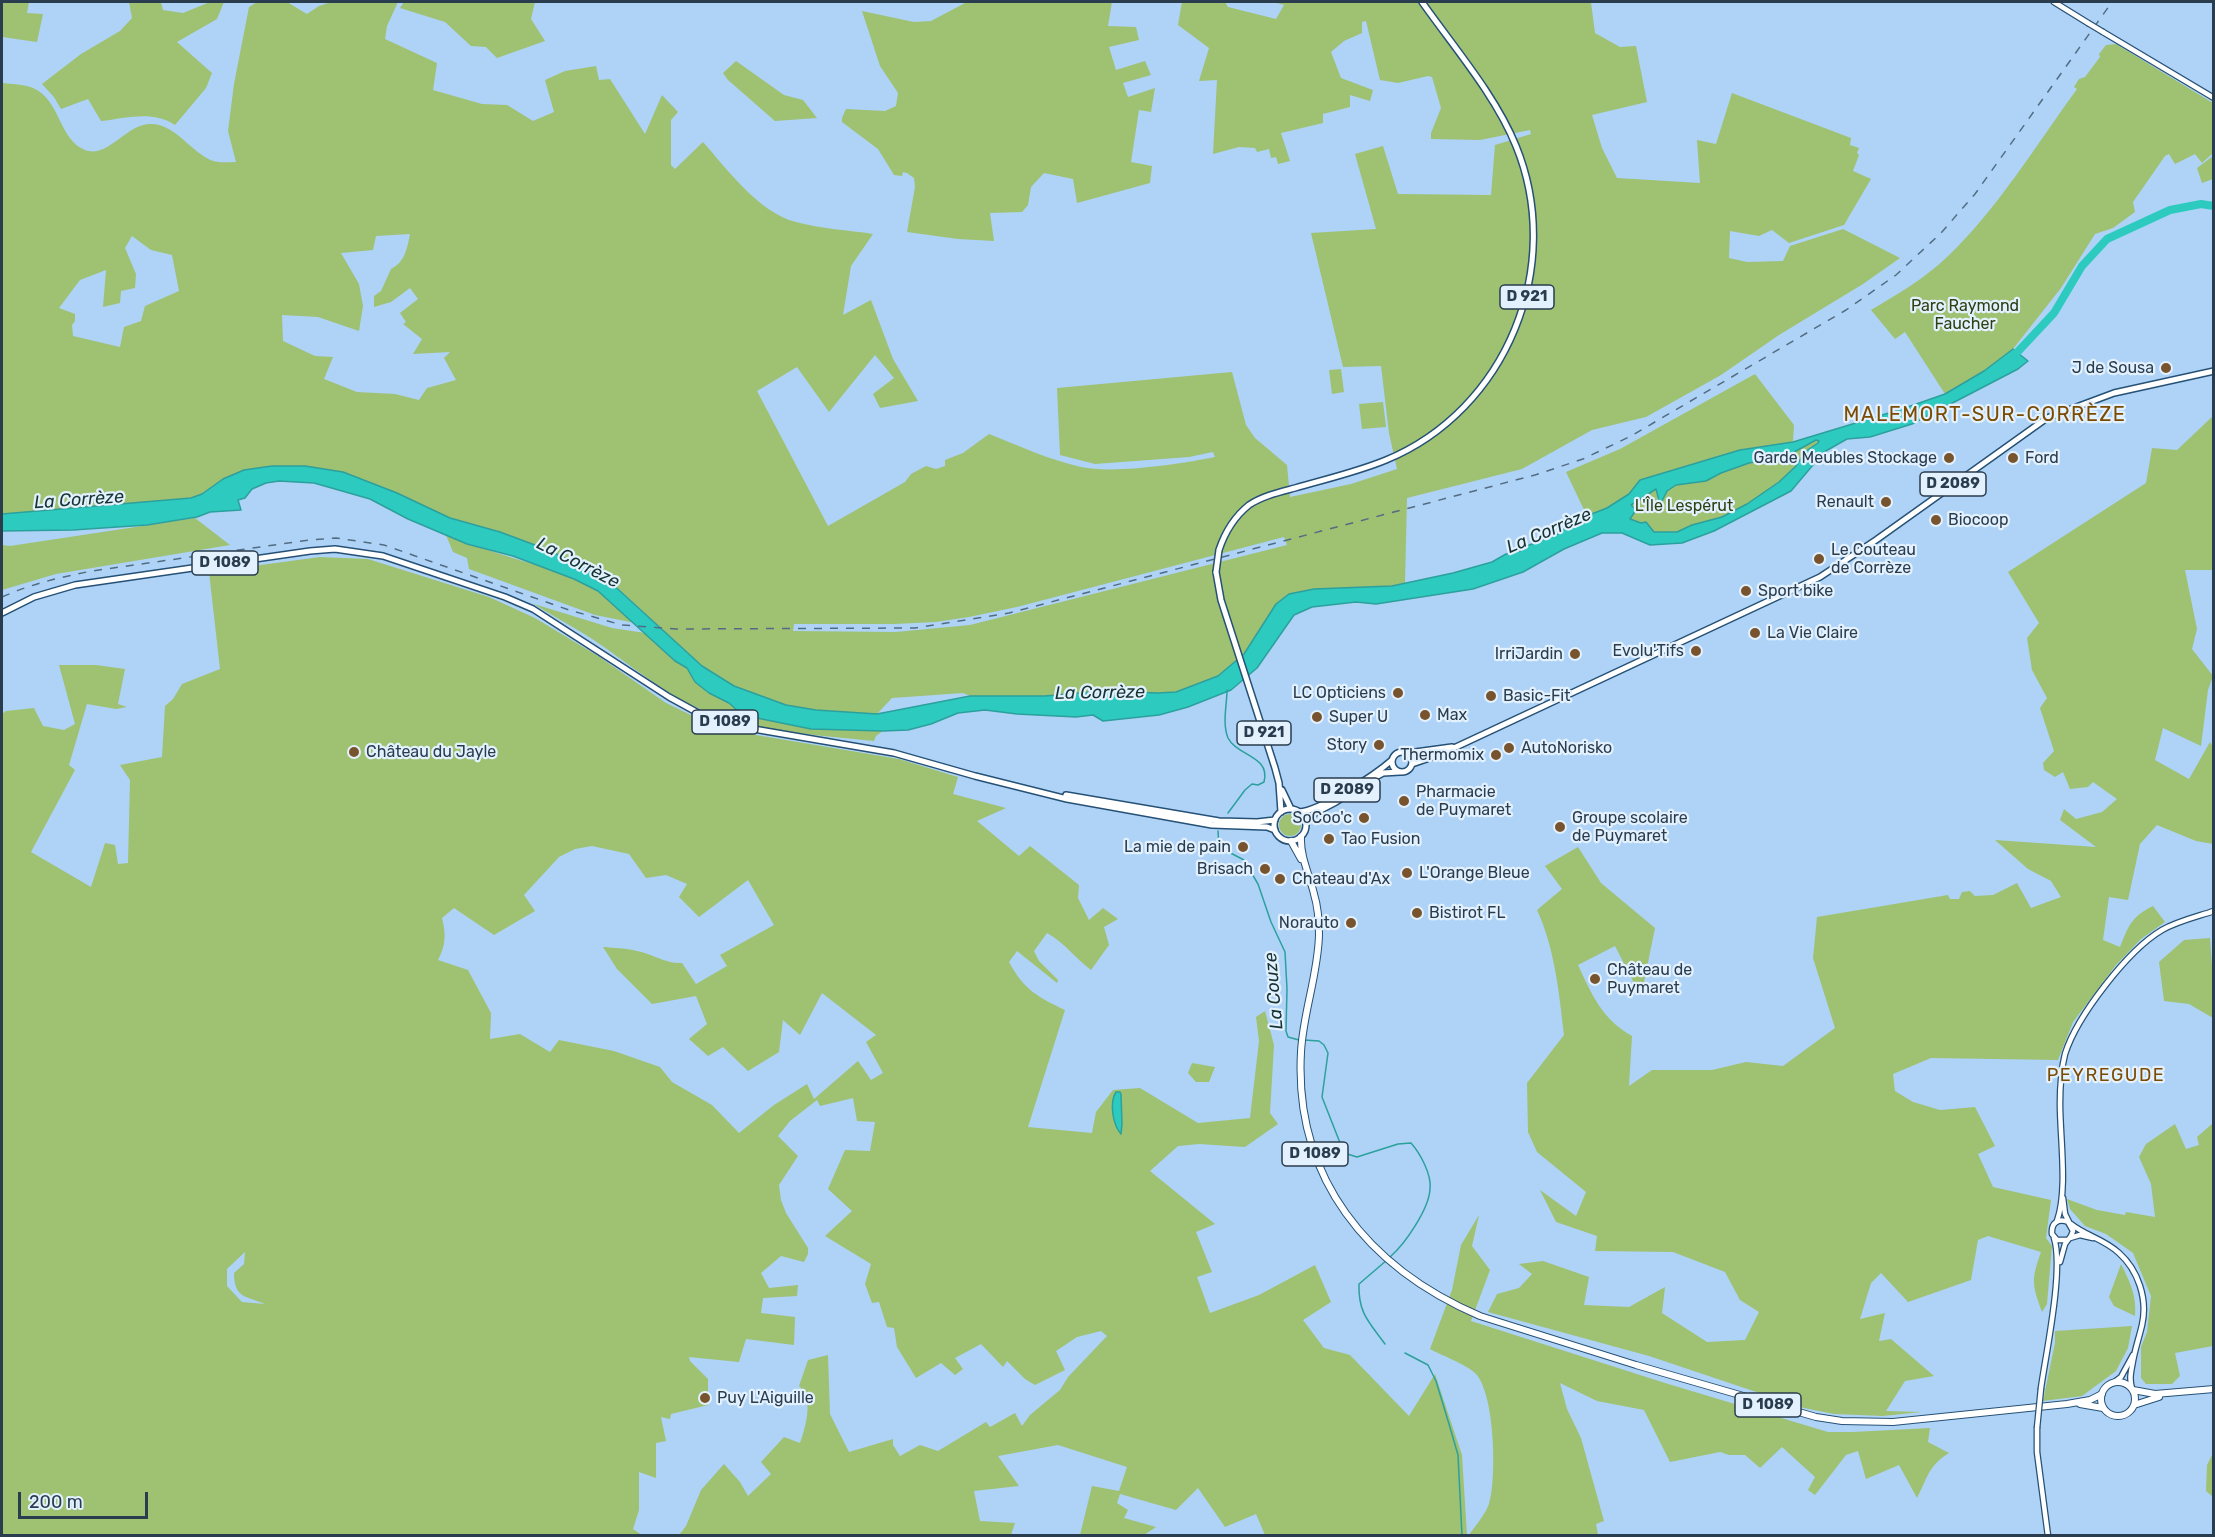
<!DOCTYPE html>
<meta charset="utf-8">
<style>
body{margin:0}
#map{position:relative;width:2215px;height:1537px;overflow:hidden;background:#aed3f6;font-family:Rubik,sans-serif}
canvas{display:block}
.frame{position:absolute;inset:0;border:3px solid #2a3d4e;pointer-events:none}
.scale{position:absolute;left:18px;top:1492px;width:130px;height:27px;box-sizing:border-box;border:3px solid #2a3d4e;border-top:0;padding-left:8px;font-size:18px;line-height:21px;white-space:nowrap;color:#2a3d4e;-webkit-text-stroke:4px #e3f1ff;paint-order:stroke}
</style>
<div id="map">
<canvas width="2215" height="1537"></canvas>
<div class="frame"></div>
<div class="scale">200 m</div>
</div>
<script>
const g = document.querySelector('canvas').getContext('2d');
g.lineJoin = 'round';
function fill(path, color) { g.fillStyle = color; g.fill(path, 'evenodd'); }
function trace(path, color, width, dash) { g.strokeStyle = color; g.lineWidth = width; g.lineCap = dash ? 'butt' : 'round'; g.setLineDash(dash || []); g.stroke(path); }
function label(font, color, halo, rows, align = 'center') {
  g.font = font + ' Rubik,sans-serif'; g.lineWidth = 4.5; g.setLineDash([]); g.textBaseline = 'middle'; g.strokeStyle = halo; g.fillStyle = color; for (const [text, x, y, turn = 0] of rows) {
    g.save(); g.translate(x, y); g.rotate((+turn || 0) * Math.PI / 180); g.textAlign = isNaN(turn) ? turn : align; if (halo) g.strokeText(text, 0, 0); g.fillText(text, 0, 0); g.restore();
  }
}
const green = new Path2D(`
 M2,2H29L27,13L43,14L37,42L2,37Z
 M129,2H161L163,10L183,13L210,2H224L217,19L177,42L212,73L206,88L175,125C153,110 126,118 101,121L88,99L61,109L54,97L42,84L81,54L120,31L132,18Z
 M257,2H287L307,14L319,6L328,3V2H398L387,26L385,39L437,63L433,90L482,104L507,105L533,121L554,112L545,80L565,71L596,66L599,80L610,79L645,134L662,95L678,112L671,120V165L675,169L703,142C727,169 759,213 796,222C821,229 848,230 873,234L851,266L843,315L871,300L893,359L918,401L880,408L873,394L894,378L875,355L829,412L797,367L757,391L828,526L905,482L911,474L926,466L936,469L945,466V460L963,453L989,434C1019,446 1050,460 1081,467C1114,474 1181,464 1215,457L1213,452L1189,457L1095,464L1060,455L1057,388L1232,372L1246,425L1255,438L1287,465L1290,497L1351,484L1397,469L1389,433L1381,366L1343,367L1311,233L1376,229L1355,154L1383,146L1398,194L1491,195L1495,145L1531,134L1530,130L1480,140L1431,139V133L1441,108L1432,77L1428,76L1398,83L1380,80L1366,21L1362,22V33L1344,41L1331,52L1341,78L1373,90L1370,101L1350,95V107L1323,114V123L1281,133L1290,161L1278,164L1276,157L1271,158L1269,149L1257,152L1255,148L1239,147L1213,154L1217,80L1199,81L1209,48L1178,25L1182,2H1225L1228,7L1276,19L1284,5L1273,2H1591L1595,33L1620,47L1636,46L1647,102L1592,115L1602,148L1617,178L1700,183L1697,140L1716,144L1732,93L1851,138L1850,145L1859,148L1857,153L1859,155L1853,171L1871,179L1844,225L1789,243L1772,230L1759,236L1730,231L1729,258L1747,262L1783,261L1790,246L1843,229L1900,258L1863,284L1779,335L1721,375L1646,417L1592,430L1522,469L1407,498L1405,583L1392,586L1314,589L1289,594L1276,604L1244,654L1218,676L1176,692L1158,693L1103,691L1045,696H970L963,693L892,698L877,714L816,710L786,705L734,686L702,666L610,581L551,551L500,532L450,518L397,493L343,472L223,479L202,494L191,498L2,514V83C11,84 24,84 33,88C60,99 59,140 85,150C108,159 127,123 151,124C176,124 191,153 213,161C220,163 229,162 236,162L228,131L234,84L249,7ZM410,234C407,249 405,262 391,269L381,291L374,296V307L391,302L410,288L418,299L400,313L406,322L403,324L422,339L413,354L450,352L444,358L456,380L427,388L419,400L395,394L357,392L324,379L333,357L315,356L283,341L282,315L318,317L359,331L363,306L359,284L341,253L373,250L376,236ZM132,236L151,250L172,255L179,291L145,306L141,321L124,327L120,347L73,336L72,325L75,321V314L59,308L80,280L106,270L103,307L120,303L121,291L135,288L136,274L125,248ZM1284,537L1287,545L970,625L896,632L793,631L794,624H894L936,622L969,617L1017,607Z
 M404,2H535L531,19L545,41L497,58L486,47L471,46L445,22L400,8Z
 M967,2H1112L1108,26L1136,27L1139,40L1109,47L1116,70L1145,61L1151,75L1123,83L1128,97L1155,88L1151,112L1139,110L1131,162L1152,166L1150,183L1077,203L1073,179L1044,173L1031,187L1028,205L1022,212L990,213L994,241L958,239L907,232L915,187L914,178L907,173L903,172L902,176L894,175L878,149L842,122V118L846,109L885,111L896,106L898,93L880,66L862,11L914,22L931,21Z
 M2116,44L2213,103V153L2202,163L2195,154L2175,164L2169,154L2165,156L2133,202L2135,212L2113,228L2095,234L2061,288L2013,349L1984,371L1945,394L1905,332L1895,339L1871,310C1898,294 1924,279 1947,257C1996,211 2037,144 2077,89L2074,87L2079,79L2085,77L2100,57L2099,54L2106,45Z
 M736,61L784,95L803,100L817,118L775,121L728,80L723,73Z
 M2213,156V179L2202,183L2197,168Z
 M1341,369L1344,392L1332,394L1329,370Z
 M1755,374L1794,425L1793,442L1740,450L1641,480L1629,494L1607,508L1587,516L1566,472L1620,449Z
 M1383,402L1386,427L1362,429L1359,404Z
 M2213,416V570H2185L2197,629L2192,649L2213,676L2208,690L2201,746L2163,728L2155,760L2189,779L2210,742L2214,749L2213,844L2196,841L2157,825L2140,844L2128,900L2109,897L2103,940L2120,947C2129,925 2131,917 2153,906L2165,922L2141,939L2116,965L2073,1022L2058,1060L1931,1058L1893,1074L1895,1091L1913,1102L1940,1110L1975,1107L1995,1146L1978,1154L1993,1187L2051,1200L2046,1238L2052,1246L2047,1304L2042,1312C2032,1284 2031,1280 2041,1252L1988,1236L1978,1240L1971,1280L1908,1302L1881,1273L1871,1283L1860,1319L1885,1313L1879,1341L1891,1339L1934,1376L1905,1381L1886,1411L1921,1412L1883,1416L1834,1414L1804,1408L1649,1356L1488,1312L1497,1294L1519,1288L1532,1274L1519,1264L1543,1261L1589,1277L1584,1305L1629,1307L1665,1287L1662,1313L1707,1342L1745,1340L1759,1312L1740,1300L1725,1272L1673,1252L1595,1251L1597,1236L1556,1222L1540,1190L1576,1216L1586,1192L1537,1152L1528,1132L1527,1083L1564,1035C1559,993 1555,949 1537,910L1562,889L1545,866L1578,847L1601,883L1655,928L1644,982L1634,983L1615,946L1578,965C1592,995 1602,1019 1632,1036L1629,1086L1652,1070H1712L1746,1062L1783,1066L1835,1028L1813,958L1817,917L1948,895L1950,899H1959L1962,892L1970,891L1975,896L1993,895L2017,883L2031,908L2061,897L2051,881L2028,869L1995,840L2096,847L2060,820L2064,809L2076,819L2102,812L2117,799L2093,782L2088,787L2070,789L2063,772L2055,777L2044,770L2043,763L2054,751L2040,708L2047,698L2032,670L2027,638L2039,623L2008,572L2146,483L2152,448L2177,450Z
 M1816,440L1819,441L1818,443L1806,451L1796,466L1779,482L1747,504L1722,517L1692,525L1677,532H1654L1630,519L1636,510L1631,505L1656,489L1658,504L1667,491L1676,485L1706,481L1721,473L1749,463L1787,456Z
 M195,518L230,545L56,574L2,590V545L10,546Z
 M446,535C495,556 549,564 596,590C611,598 623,612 635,623L595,615L469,569L467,558L453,552Z
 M320,557L368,559L489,597L535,618L598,656L666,703L695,717L756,735L899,759L958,777L953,794L1006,808L977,821L1019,856L1030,846L1079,885L1078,898L1089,920L1103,908L1118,919L1104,927L1109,945L1091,970C1075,958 1064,942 1047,933L1034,951L1039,961L1058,980L1057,983L1017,951L1009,962C1024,990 1038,997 1065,1010L1028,1127L1092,1133L1096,1112L1113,1090L1140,1088L1198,1123L1250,1118L1259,1041L1256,1017L1265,1011L1274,1045L1270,1113L1278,1124L1245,1147L1199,1144L1178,1146L1150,1171L1215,1224L1196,1232L1212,1272L1197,1277L1210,1313L1259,1295L1315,1265L1331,1302L1303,1320L1324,1348L1350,1355L1409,1416L1435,1374L1462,1455L1467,1535H1265L1256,1514L1225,1527L1198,1488L1176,1510L1120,1494L1117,1503L1128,1510L1124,1518L1156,1527L1144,1535H1080L1092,1486L1119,1491L1127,1467L1058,1445L998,1456L1019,1486L974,1491L980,1521L1015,1523L1011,1535H679L686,1526L701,1490L724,1464L740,1482L748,1496L771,1474L761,1462L784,1437L800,1443C806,1426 814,1398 799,1386L808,1360L828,1355L830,1414L849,1452L893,1439V1445L900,1456L920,1445L938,1451L986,1422L990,1427L1015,1413L1022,1426L1030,1415L1060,1390L1068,1377L1107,1336L1101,1331L1077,1337L1056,1351L1065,1370L1035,1385L1025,1379L1007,1361L1003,1367L981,1344L955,1358L963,1369L955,1375L941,1363L916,1378L897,1347L894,1328L887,1327L879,1302L872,1303L865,1284L871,1264L825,1236L852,1211L828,1189L845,1150L870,1151L875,1122L857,1121L853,1098L820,1106L817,1100L790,1121L778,1136L798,1156L779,1185L781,1200L786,1213L808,1248V1254L804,1262L781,1256L761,1273L769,1288L798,1285L797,1296L763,1298L761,1313L795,1317L794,1345L746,1339L739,1362L689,1357L690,1361L708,1379V1405L671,1414L670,1419L661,1417L666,1441L656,1443V1478L639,1472V1510L633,1529L642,1535L2,1536V714L6,711L34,708L43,726L64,730L75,724L59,665H96L125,669L118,704L127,707L116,709L87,704L69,765L75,770L31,852L91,887L105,843L115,845L118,864L128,863L130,780L120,765L162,757L165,706L173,699L182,684L220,669L209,572ZM592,846L629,854L646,878L666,875L687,884L679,897L699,917L748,880L774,925L720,955L727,966L696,984L682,963C666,964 652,954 637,951C626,948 614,948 603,947L617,969L652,1004L696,996L707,1024L689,1039L708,1056L723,1047L748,1071L779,1052L783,1020L800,1035L822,993L876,1035L866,1042L883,1073L871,1080L858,1061L814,1099L807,1084L774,1105L739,1133L712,1105L672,1082L660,1067L614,1051L559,1040L550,1052L520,1034L490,1039L491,1013L468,970L438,960C446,945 446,934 442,918L454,908L494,935L535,911L524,895L559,857L575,849ZM245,1252L244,1264L234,1273C234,1298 246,1296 265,1304L242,1302L227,1286V1269Z
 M534,604L612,628L645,633L675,661L687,668L695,682L708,693L729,703L739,712L757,718L832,729L883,731L876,736L874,741C822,736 760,731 710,713C670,698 636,669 601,645C580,630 556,618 534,604Z
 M1279 825a11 11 0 1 1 22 0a11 11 0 1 1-22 0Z
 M2210,938L2213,981V1018L2189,1004L2164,1001L2159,962L2184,940Z
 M1192,1063L1215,1067L1209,1082H1196L1188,1073Z
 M2213,1123V1346L2175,1353L2180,1376L2172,1384H2146L2141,1378V1347L2147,1332L2151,1296L2133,1253L2106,1234L2085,1226L2070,1209L2067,1199L2097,1210L2125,1215L2126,1212L2155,1217L2151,1184L2139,1157L2146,1144L2175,1124L2186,1149L2199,1145L2197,1137Z
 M1479,1215L1472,1246L1490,1270L1471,1321L1665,1383L1828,1432H1853L1930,1428L1928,1442L1949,1453C1928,1466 1928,1477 1917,1498L1899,1465L1866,1479L1858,1451L1846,1455L1815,1495L1808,1490L1815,1477L1782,1447L1760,1468L1745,1455H1729L1720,1452L1670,1462L1644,1410L1597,1401L1560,1383L1567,1409L1581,1438L1604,1521L1596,1524L1598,1535H1469C1475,1526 1485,1515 1489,1504C1497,1479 1495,1392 1475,1373C1467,1365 1441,1355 1430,1349L1452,1290L1461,1245Z
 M2121,1264C2130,1282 2137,1296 2135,1316L2114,1306L2109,1297Z
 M2132,1326L2128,1348L2116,1371L2082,1396L2043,1401L2055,1343V1331Z
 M2213,1453V1497L2206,1491L2207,1465Z`);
const water = new Path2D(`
 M2013,349L2028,361L2018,369L1912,424L1870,437L1847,439L1824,452L1791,491L1714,531L1682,543L1650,545L1622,533H1602L1564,549L1523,572L1473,589L1376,604L1356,602L1312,607L1294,615L1257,668L1231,690L1188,707L1159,715L1103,721L1093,715L1076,717L1017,714L985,710L958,713L931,724L908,730L883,731L811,729L757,718L739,712L729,703L709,693L695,682L687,668L675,661L598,591L574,579L513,556L467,544L408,519L370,499L314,483L279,481L266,483L252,489L245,498L238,500L241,510L210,512L197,517L147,525L73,530L2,531V514L191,498L202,494L223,479L244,470L272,466H305L343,472L397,493L450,518L500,532L551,551L609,581L702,666L734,686L786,705L816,710L877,714L970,696H1045L1103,691L1158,693L1176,692L1218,676L1244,654L1276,604L1289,594L1314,589L1392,586L1453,573L1492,562L1506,554L1520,551L1524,547L1558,534L1574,521L1607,508L1629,494L1640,480L1740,450L1793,442L1902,409L1945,394L1984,371ZM1816,440L1819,441L1818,443L1806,451L1796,466L1779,482L1747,504L1722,517L1692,525L1677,532H1654L1646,522L1641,523L1630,519L1636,510L1631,505L1656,489L1660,505L1667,491L1676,485L1706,481L1721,473L1749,463L1787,456Z
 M1116,1092H1120L1121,1094L1122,1124L1121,1134C1113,1125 1109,1103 1116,1092Z`);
const stream = new Path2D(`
 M1227,690C1227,705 1222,723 1228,738C1237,756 1271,756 1264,782L1258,785L1252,784L1245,790L1228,813
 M1218,831L1219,847L1244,860L1258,884L1271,922L1285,952L1287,989L1286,1031L1288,1037L1299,1040
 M1304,1040L1319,1041L1324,1045L1328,1053L1322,1097L1344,1153L1357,1157L1398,1144L1411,1143C1420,1153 1432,1175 1430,1189C1429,1209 1405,1244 1390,1257
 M1385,1344C1369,1322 1358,1313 1359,1284L1387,1260
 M1405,1353L1428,1365L1436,1381L1449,1424L1458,1455L1462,1536`);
const river = new Path2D(`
 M2011,359L2054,313L2082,266L2107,239L2170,210L2201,204L2214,206`);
const secondary = new Path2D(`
 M2054,2L2088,23
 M2103,32L2214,98
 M2063,1198L2065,1214L2069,1222
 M2057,1221C2068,1190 2060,1138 2060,1104C2060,1087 2061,1070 2065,1054C2077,1016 2128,950 2162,930C2178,921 2196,917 2214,911
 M2071,1224C2086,1236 2104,1239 2119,1253C2138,1270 2148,1299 2142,1325C2139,1338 2135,1349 2133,1361C2131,1372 2129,1378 2132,1389
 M2070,1238L2080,1235L2093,1238
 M2060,1262L2065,1244L2071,1236L2073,1231L2068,1222C2058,1218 2051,1223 2052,1234L2057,1240H2067
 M2113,1383L2121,1377L2133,1355
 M2041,1388C2046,1353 2064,1269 2054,1238
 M2037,1428V1452L2048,1536`);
const primary = new Path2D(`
 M1219,550C1225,532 1234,517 1249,505C1262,496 1280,492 1295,488C1326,479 1357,472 1386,460C1507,410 1565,266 1516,146C1496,96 1453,46 1422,2
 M1216,572L1221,600L1275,768L1279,783L1281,812
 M2,613L34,597L75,585L310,551L335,549L383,556L505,597L533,609L669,697L700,714L736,726L894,753L975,776L1067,799L1212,825L1267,827L1275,830
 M1392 762a10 10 0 1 1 20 0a10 10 0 1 1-20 0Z
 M1408,753L1452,747
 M1412,764L1441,754L1820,577L1876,540L2047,418L2114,393L2214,371
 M1282,790L1291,809
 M1066,795L1219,821L1257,822L1275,820
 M1274 825a16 16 0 1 1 32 0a16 16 0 1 1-32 0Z
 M1299,812C1320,811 1375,775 1392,760
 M1306,823L1315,813L1336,802L1372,779L1383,773L1400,772`);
const highway = new Path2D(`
 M1301,837C1300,857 1310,876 1314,894C1318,907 1319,922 1319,935C1318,975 1303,1013 1301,1052C1294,1178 1368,1268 1480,1316L1636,1365L1816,1417L1842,1421L1893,1422L2067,1404L2090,1400L2102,1394
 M1291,841L1301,859
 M2101 1399a17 17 0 1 1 34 0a17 17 0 1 1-34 0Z
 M2133,1390L2155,1394L2214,1389
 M2080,1404L2103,1408
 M2134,1405L2159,1397`);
const rail = new Path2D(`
 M2,597C31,584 61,577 92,571L309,540L336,538L384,545L569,610L622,625L676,629L915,628L1009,613L1535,475L1583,459L1631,436L1846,310L1896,275L1941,233L1975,194L2112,2`);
const secondaryBridge = new Path2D(`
 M2088,23L2103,32
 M2037,1428L2041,1388`);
const primaryBridge = new Path2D(`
 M1216,572L1219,550`);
const markers = [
 [2166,368,6,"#77542d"],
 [1949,458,6,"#77542d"],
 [2013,458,6,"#77542d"],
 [1886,502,6,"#77542d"],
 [1936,520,6,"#77542d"],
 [1819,559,6,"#77542d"],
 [1746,591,6,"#77542d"],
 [1755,633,6,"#77542d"],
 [1696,651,6,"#77542d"],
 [1575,654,6,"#77542d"],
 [1398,693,6,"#77542d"],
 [1491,696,6,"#77542d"],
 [1425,715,6,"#77542d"],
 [1317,717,6,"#77542d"],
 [1379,745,6,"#77542d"],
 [1509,748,6,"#77542d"],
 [354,752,6,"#77542d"],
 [1496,755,6,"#77542d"],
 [1404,801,6,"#77542d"],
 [1364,818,6,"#77542d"],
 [1560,827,6,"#77542d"],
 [1329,839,6,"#77542d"],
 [1243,847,6,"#77542d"],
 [1265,869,6,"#77542d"],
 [1407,873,6,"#77542d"],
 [1280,879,6,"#77542d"],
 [1417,913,6,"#77542d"],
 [1351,923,6,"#77542d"],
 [1595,979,6,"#77542d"],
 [705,1398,6,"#77542d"]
];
const shields = [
 [1527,297,54],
 [1953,484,66],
 [225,563,66],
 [725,722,66],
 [1264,733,54],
 [1347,790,66],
 [1315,1154,66],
 [1768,1405,66]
];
const shieldNames = [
 ["D 921",1527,297],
 ["D 2089",1953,484],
 ["D 1089",225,563],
 ["D 1089",725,722],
 ["D 921",1264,733],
 ["D 2089",1347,790],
 ["D 1089",1315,1154],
 ["D 1089",1768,1405]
];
const parkNames = [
 ["Parc Raymond",1965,306],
 ["Faucher",1965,324],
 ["L'Île Lespérut",1684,506]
];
const poiNames = [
 ["J de Sousa",2154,368,"right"],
 ["Garde Meubles Stockage",1937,458,"right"],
 ["Ford",2025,458],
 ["Renault",1874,502,"right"],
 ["Biocoop",1948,520],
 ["Le Couteau",1831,550],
 ["de Corrèze",1831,568],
 ["Sport bike",1758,591],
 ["La Vie Claire",1767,633],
 ["Evolu'Tifs",1684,651,"right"],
 ["IrriJardin",1563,654,"right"],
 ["LC Opticiens",1386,693,"right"],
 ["Basic-Fit",1503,696],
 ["Max",1437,715],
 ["Super U",1329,717],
 ["Story",1367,745,"right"],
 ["AutoNorisko",1521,748],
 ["Château du Jayle",366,752],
 ["Thermomix",1484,755,"right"],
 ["Pharmacie",1416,792],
 ["de Puymaret",1416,810],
 ["SoCoo'c",1352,818,"right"],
 ["Groupe scolaire",1572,818],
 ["de Puymaret",1572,836],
 ["Tao Fusion",1341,839],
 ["La mie de pain",1231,847,"right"],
 ["Brisach",1253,869,"right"],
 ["L'Orange Bleue",1419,873],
 ["Chateau d'Ax",1292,879],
 ["Bistirot FL",1429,913],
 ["Norauto",1339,923,"right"],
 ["Château de",1607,970],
 ["Puymaret",1607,988],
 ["Puy L'Aiguille",717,1398]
];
const waterNames = [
 ["La Corrèze",79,500,-4],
 ["La Corrèze",1549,531,-23],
 ["La Corrèze",578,563,27],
 ["La Corrèze",1100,693,-1],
 ["La Couze",1274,991,-95]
];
const neighbourhoodNames = [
 ["PEYREGUDE",2106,1076]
];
const quarterNames = [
 ["MALEMORT-SUR-CORRÈZE",1985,415]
];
fill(green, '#9fc172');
fill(water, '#2dcabf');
trace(water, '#2ca09d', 1.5);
trace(stream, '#2ca09d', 1.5);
trace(river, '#2dcabf', 8);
trace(secondary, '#265176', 7);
trace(primary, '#265176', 8);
trace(highway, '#265176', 8);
trace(secondary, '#fff', 4.5);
trace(primary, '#fff', 5);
trace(highway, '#fff', 6);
trace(rail, '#536c83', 1.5, [8, 8]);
trace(secondaryBridge, '#265176', 7, []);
trace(primaryBridge, '#265176', 8, []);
trace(secondaryBridge, '#fff', 4.5);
trace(primaryBridge, '#fff', 5);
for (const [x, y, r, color] of markers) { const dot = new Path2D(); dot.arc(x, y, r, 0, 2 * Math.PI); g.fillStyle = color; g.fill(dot); trace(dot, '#e3f1ff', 2); }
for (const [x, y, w] of shields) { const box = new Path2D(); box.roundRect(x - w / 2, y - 12, w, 24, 4.5); g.fillStyle = '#e3f1ff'; g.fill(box); trace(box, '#2a3d4e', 1.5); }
label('bold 15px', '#2a3d4e', null, shieldNames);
label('16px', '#2e3f10', '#e3f1ff', parkNames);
label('16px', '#2a3d4e', '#e3f1ff', poiNames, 'left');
label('italic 18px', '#153331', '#e3f1ff', waterNames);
g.letterSpacing = '1.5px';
label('18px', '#7c4b02', '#e3f1ff', neighbourhoodNames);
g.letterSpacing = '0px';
g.letterSpacing = '1.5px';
label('20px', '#7c4b02', '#e3f1ff', quarterNames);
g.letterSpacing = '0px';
</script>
